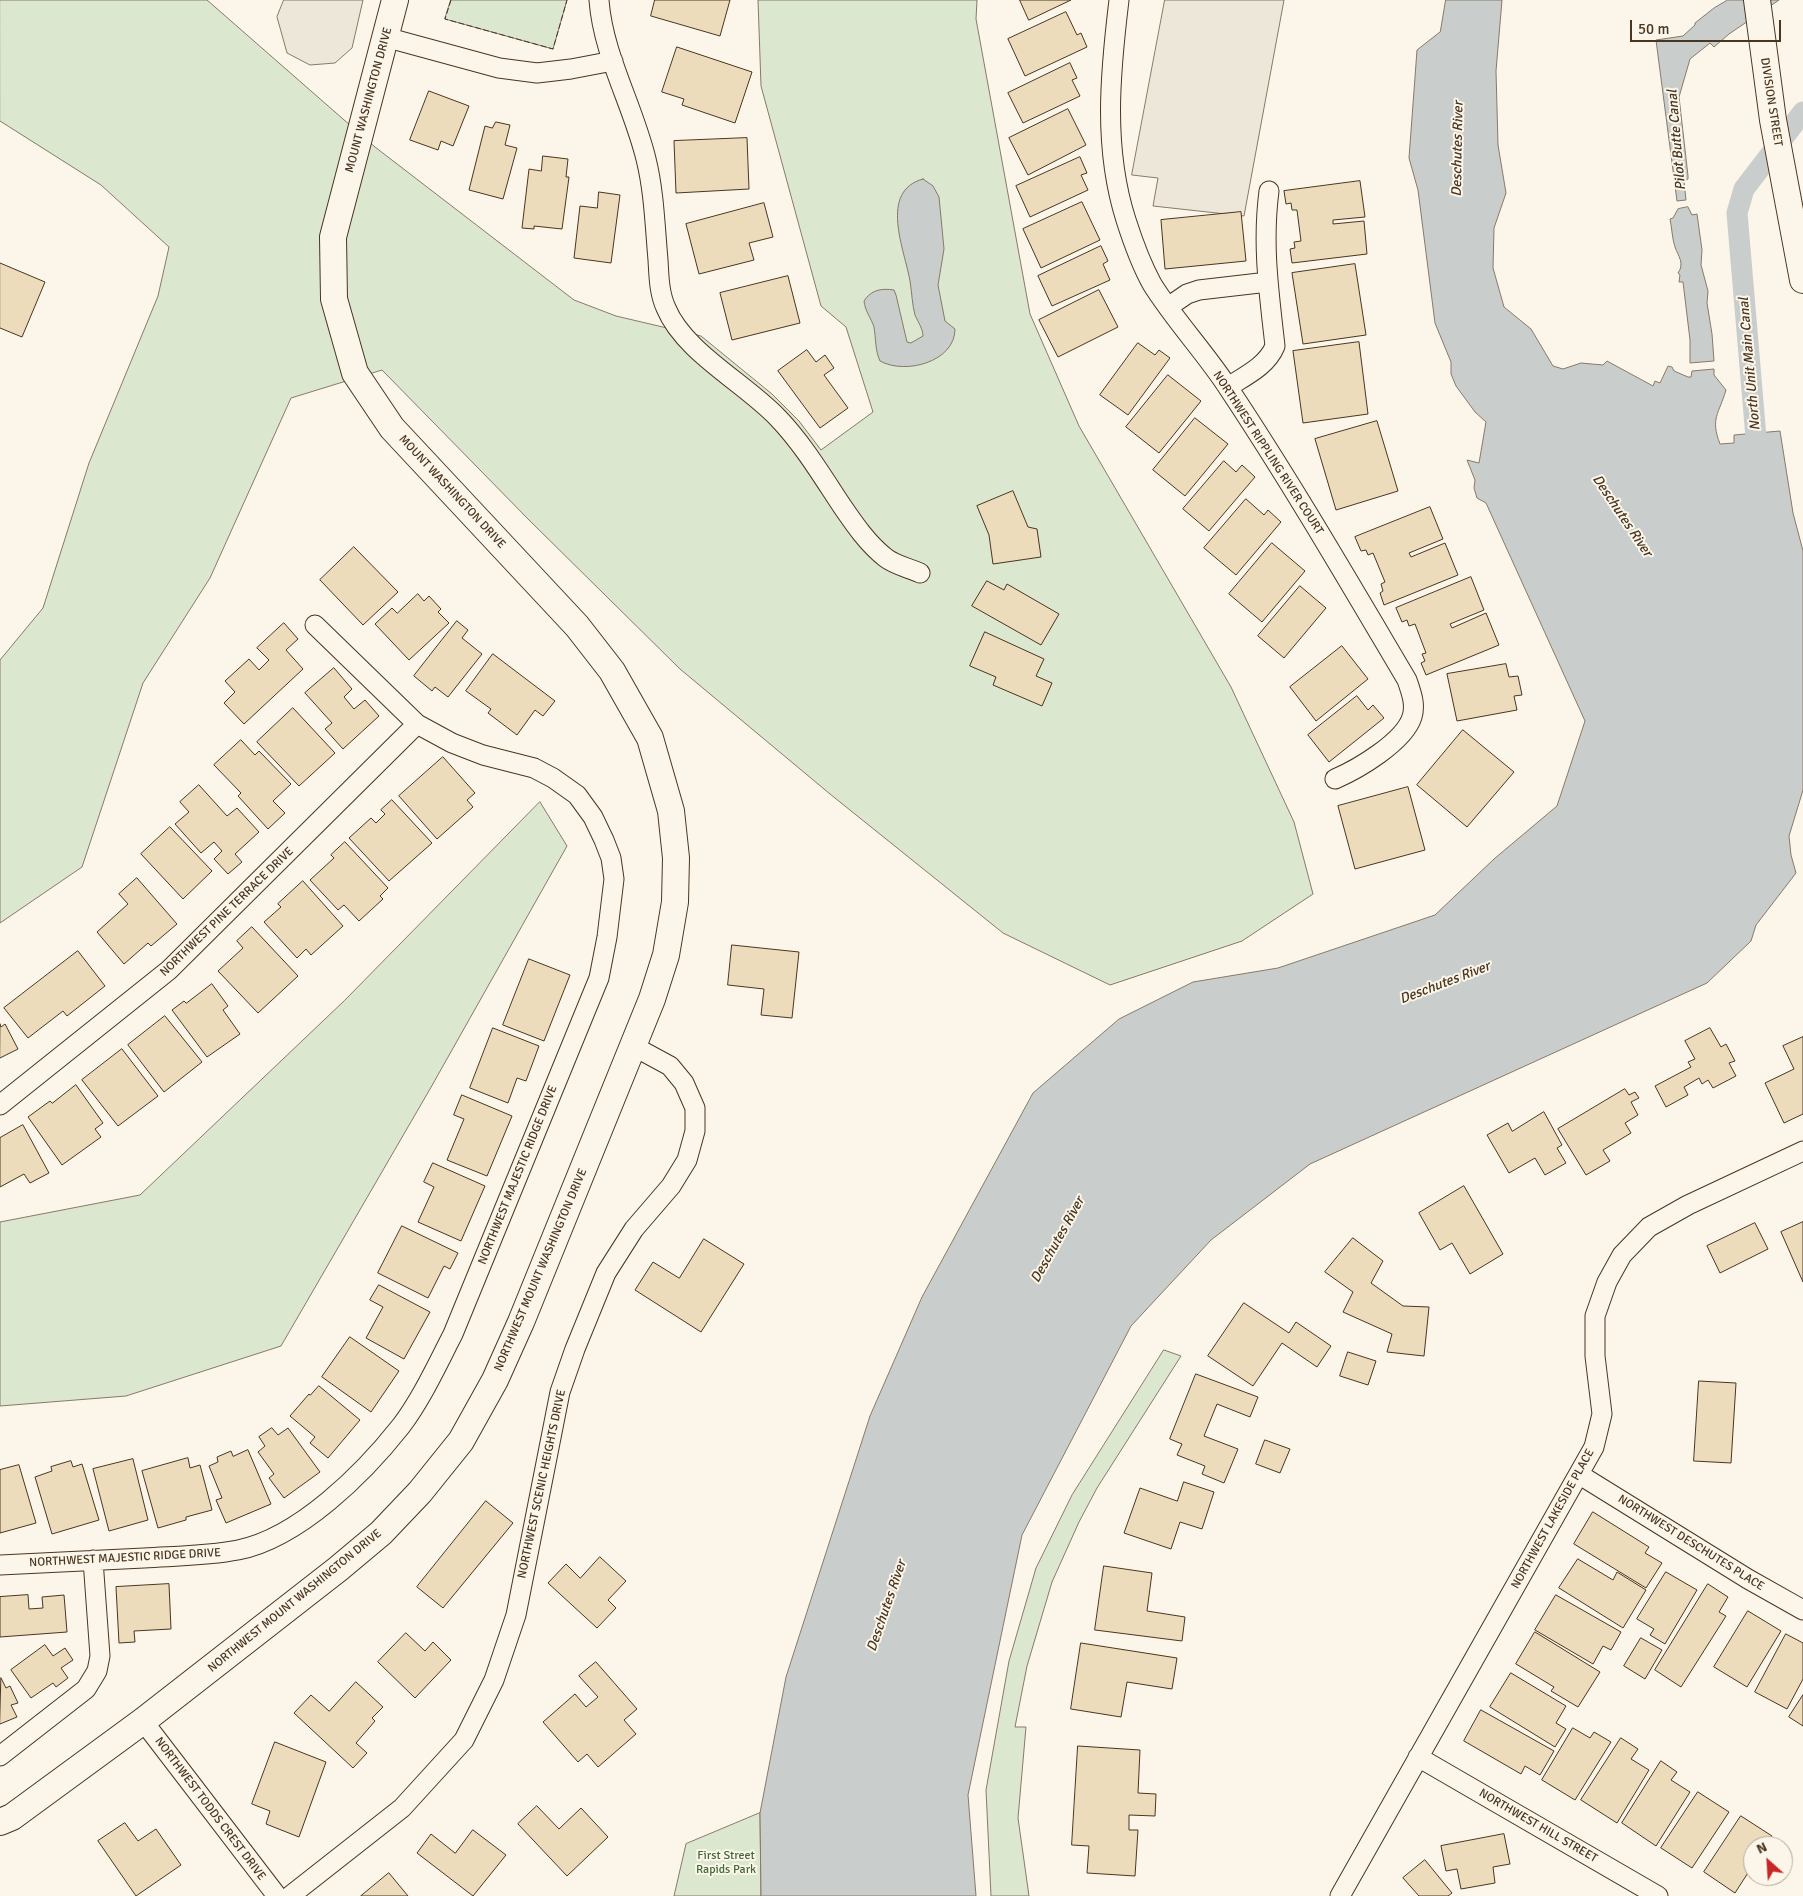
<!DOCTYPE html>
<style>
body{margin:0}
#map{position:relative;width:1803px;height:1896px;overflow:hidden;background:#fbf6e9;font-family:Signika,sans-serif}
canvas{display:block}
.north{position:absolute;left:1743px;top:1836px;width:50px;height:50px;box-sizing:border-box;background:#fbf6e9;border:1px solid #b4a999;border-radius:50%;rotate:334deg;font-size:14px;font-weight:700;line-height:20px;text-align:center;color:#4a3520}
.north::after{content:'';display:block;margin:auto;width:18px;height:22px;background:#c62828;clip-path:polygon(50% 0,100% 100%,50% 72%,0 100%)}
.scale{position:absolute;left:1630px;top:20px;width:151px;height:22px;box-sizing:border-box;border:2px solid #4a3520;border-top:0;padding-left:6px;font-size:15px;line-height:18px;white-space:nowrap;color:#4a3520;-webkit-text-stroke:4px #fbf6e9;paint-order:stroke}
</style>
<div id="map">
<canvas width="1803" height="1896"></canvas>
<div class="north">N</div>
<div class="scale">50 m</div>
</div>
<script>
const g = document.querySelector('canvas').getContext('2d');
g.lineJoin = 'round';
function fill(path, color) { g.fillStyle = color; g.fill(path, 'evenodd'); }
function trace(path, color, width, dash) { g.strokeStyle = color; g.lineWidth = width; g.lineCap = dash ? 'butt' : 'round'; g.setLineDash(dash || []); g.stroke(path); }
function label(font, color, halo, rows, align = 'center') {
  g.font = font + ' Signika,sans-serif'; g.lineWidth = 4; g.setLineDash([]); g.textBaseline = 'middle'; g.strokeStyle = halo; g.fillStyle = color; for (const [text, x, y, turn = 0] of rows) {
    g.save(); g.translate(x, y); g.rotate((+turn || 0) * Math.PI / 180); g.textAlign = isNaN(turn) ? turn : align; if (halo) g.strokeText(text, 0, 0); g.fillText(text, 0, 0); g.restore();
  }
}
const green = new Path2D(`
 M0,0H207L375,147L574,300L616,316L701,336L772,394L799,421L821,450L873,412L846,327L821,306L761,86L758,0H977L976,19L1030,314L1079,426L1231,687L1294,822L1313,894L1242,941L1110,985L1003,933L830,794L680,669L529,520L382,370L291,398L210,578L143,683L82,867L0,923V660L43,608L89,463L158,296L169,247L101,185L0,121Z
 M451,0H567L553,49L445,19Z
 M540,802L567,846L430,1089L281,1346L126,1396L0,1406V1222L140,1195L344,1001Z
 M1164,1350L1181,1356L1097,1488L1079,1522L1052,1582L1027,1666L1015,1727H1026L1018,1818L1029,1896H991L986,1790L1009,1661L1036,1568L1072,1495Z
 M760,1813L761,1896H674L686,1844Z`);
const parking = new Path2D(`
 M284,0H363L352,48L335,63L310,65L287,53L277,17Z
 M1165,0H1284L1244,216L1153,206L1158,178L1132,175Z`);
const water = new Path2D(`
 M1446,0H1502L1496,71L1498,145L1506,193L1494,228L1493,268L1504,307L1531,329L1553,366L1563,369L1581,363L1603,365L1607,361L1653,386L1655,381L1660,383L1668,366L1672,367L1674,371L1688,377H1691L1692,371L1714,369V375L1726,390C1719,414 1710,418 1720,444L1734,443V435L1780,431L1793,513L1803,551V790L1789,836L1791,855L1796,873L1756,925L1751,941L1707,983L1310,1164L1211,1240L1131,1326L1022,1535L968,1795L976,1896H761L760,1813L786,1677L870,1416L922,1297L1033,1093L1119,1019L1193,982L1278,968L1435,915L1494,859L1557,806L1585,721L1486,503L1477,498L1474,488L1475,480L1467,460L1479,463L1486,422L1475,412L1456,386L1451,374V362L1435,323L1418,190L1409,158L1417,50L1440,32Z
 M1728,0H1779L1729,34L1714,47L1710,43L1690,59L1679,97L1688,176V179L1684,181L1686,200L1677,201L1656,40L1683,36L1695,25V23L1714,8Z
 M923,179L933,186L939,197L944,249L938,285L945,321L955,329C955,362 905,375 880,361C875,350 876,339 874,327C871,318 865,311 864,301C871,290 881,288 894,290L896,295L907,342L911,343L923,336C923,329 918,322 915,315C912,304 912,293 910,281C905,251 878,191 923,179Z
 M1688,207L1692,215L1697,214L1702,250L1701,265L1708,291L1707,303L1712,334L1714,361L1690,363V340L1683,282H1679L1680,275L1678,273C1685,263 1678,256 1675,247C1672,238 1672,228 1670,219L1673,218L1678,209Z`);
const canal = new Path2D(`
 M1758,461L1737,213L1744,189L1803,112`);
const building = new Path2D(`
 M655,0H730L720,36L651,16Z
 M1020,0H1071L1029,20Z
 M1066,12L1077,35L1081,33L1087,47L1025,76L1008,39Z
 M677,47L752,72L735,123L682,105L684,99L662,92Z
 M1070,63L1077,78L1072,80L1080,96L1023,123L1008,93Z
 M429,91L469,106L453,146L441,141L438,150L410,140Z
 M1068,109L1086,145L1028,175L1009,138Z
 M496,122L510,125L505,145L517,148L503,199L469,190L485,126L492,128Z
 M747,138L749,189L676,193L674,141Z
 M543,156L568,159L566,177H569L562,229L534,226V229L522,228L529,169L541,171Z
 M1080,157L1087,173L1081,175L1088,190L1030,217L1016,186Z
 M1360,181L1365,217L1333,220V224L1364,221L1367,254L1292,263L1290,249L1295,248L1294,242L1301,241L1297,210H1292L1291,203L1286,204L1284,191Z
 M599,192L620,195L611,263L574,258L580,206L597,208Z
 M1082,202L1100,240L1041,268L1023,229Z
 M764,203L773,237L749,243L754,260L699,274L686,224Z
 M1241,212L1246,261L1165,269L1161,220Z
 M1101,246L1108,261L1103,264L1110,280L1052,306L1038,276Z
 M0,263L45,282L22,337L0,328Z
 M1355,264L1366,335L1303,344L1292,273Z
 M788,276L800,323L732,340L720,293Z
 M1099,290L1118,327L1058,357L1039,320Z
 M1359,342L1368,414L1303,423L1293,351Z
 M1138,343L1155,355L1159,350L1170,358L1128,415L1100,395Z
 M807,350L816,362L825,355L834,368L824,375L848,408L820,428L778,371Z
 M1168,375L1201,401L1159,453L1126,427Z
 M1195,418L1228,444L1185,496L1153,470Z
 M1377,421L1398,491L1336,510L1315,439Z
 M1224,461L1236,472L1242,465L1255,477L1209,531L1183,509Z
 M1013,491L1028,527L1037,529L1041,557L993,564L989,535L977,506Z
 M1246,499L1264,515L1268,510L1281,522L1236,575L1204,548Z
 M1430,507L1443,539L1409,553L1411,557L1445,543L1458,575L1384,605L1380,593L1383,591L1381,584L1385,582L1373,553L1368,555L1366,550L1361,551L1355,537Z
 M1272,543L1305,571L1262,622L1229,594Z
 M354,547L398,592L363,625L320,580Z
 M1471,577L1484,610L1450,624L1452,628L1486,613L1499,645L1426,675L1421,663L1425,661L1422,654L1426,653L1415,624L1409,626L1407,620L1402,622L1396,608Z
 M987,581L1004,590L1007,584L1059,614L1041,645L972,606Z
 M1300,586L1326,608L1284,658L1258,636Z
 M418,594L424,601L429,596L441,609L438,612L449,623L409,660L375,624L392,608L397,613Z
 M457,621L468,630L462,638L482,654L448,697L435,687L432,691L414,676Z
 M284,623L298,639L286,650L303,669L244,724L224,703L235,692L225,681L249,659L259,670L269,660L257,648Z
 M985,632L1044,659L1036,676L1052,683L1042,706L993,685L996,677L970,666Z
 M1342,646L1368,679L1316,721L1290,687Z
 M493,654L555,701L543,716L535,710L517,735L488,713L491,709L466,691Z
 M1506,664L1509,677L1518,676L1522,695L1514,696L1517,710L1457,721L1447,674Z
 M334,668L352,689L344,697L354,709L365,700L379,716L343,749L325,729L332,723L305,693Z
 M1357,696L1368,710L1373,705L1384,718L1329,762L1308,735Z
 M293,708L335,753L299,786L257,742Z
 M1463,730L1514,772L1467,827L1417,785Z
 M241,740L255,755L259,751L291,784L273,801L285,813L268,829L238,796L241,793L214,765Z
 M443,757L475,793L467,800L473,807L437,839L399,796Z
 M199,785L227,816L237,808L259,832L235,854L242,862L228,874L214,859L222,851L214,842L201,853L175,824L189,812L180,802Z
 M1408,787L1425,850L1355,869L1338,806Z
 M392,800L432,843L389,881L349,838L371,818L376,823L385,814L381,810Z
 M170,827L212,871L183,899L141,854Z
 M345,842L388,888L380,896L383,899L359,921L344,905L338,910L310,880L334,858L331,855Z
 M137,878L177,924L151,946L148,943L124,964L97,932L128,904L119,894Z
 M303,881L343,926L311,955L306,949L297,958L264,922L281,907L278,904Z
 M252,927L298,976L258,1013L218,971L243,948L237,941Z
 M732,945L799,952L792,1018L761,1015L764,989L728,985Z
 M78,951L105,986L67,1016L63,1011L28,1038L4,1008Z
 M529,959L570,975L544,1041L503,1025Z
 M212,984L228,1006L223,1010L240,1034L207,1057L172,1010L184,1001L186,1003Z
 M165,1016L202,1062L164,1092L128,1045Z
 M0,1024L1,1027L5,1024L18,1049L0,1058Z
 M493,1028L539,1046L526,1081L517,1078L508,1103L470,1088Z
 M1710,1028L1721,1047L1726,1044L1735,1061L1729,1063L1736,1076L1713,1088L1708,1080L1702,1084L1699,1078L1684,1087L1688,1095L1666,1107L1655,1086L1691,1067L1688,1062L1695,1059L1685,1041Z
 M1803,1037V1114L1784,1123L1765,1083L1794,1069L1783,1046Z
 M122,1049L158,1096L118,1126L82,1080Z
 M76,1085L103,1123L95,1129L101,1137L62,1165L28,1117L50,1101L52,1103Z
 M1625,1089L1629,1095L1635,1092L1639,1098L1631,1102L1638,1115L1625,1123L1631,1133L1603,1150L1610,1161L1586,1175L1558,1129Z
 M462,1095L512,1116L487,1176L447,1160L464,1119L454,1115Z
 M1544,1112L1562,1145L1557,1148L1566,1163L1545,1175L1535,1158L1509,1173L1487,1135L1508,1123L1512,1131Z
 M23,1125L49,1173L30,1183L24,1174L0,1187V1138Z
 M433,1163L485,1186L461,1241L418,1222L434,1187L424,1182Z
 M1464,1186L1503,1254L1470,1274L1452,1243L1440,1250L1419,1213Z
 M1803,1222V1282L1781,1232Z
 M1755,1223L1768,1249L1720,1273L1707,1246Z
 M402,1226L458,1253L450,1269L444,1266L428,1298L378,1273Z
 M1353,1238L1383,1261L1371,1283L1403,1306L1429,1307L1424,1356L1387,1352L1392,1334L1343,1312L1353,1292L1325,1272Z
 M704,1239L744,1264L701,1332L635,1290L653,1262L679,1278Z
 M379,1285L430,1312L404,1359L366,1338L383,1307L370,1300Z
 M1244,1303L1289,1333L1296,1322L1331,1346L1317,1367L1282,1343L1253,1386L1208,1356Z
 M350,1337L399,1371L371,1412L322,1377Z
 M1348,1352L1376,1361L1368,1385L1340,1376Z
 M1196,1374L1258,1397L1250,1417L1217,1404L1204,1436L1238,1449L1224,1483L1202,1474L1205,1466L1177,1455L1182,1444L1170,1439Z
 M1699,1381L1736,1383L1731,1463L1694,1461Z
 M319,1386L360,1420L328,1458L310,1443L315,1437L290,1416L309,1394L310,1395Z
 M272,1428L278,1435L288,1428L320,1472L284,1498L269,1478L274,1474L258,1452L265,1446L259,1437Z
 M1265,1440L1290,1449L1280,1473L1256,1464Z
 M248,1450L271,1504L226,1523L216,1500L222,1498L209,1466L218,1462L217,1457L231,1451L233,1456Z
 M188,1458L190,1468L200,1465L212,1510L186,1517V1520L158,1528L142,1471Z
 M133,1459L148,1520L109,1531L93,1469Z
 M71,1461L73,1467L82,1464L99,1520L52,1534L35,1477L52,1471L51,1467Z
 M19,1465L36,1523L0,1533V1470Z
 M1184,1482L1214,1492L1202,1529L1180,1522L1171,1549L1124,1533L1140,1488L1177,1501Z
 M486,1501L513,1523L443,1608L417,1587Z
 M1593,1512L1649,1547L1645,1553L1662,1563L1646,1588L1574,1544Z
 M600,1557L626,1581L608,1600L616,1608L597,1628L548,1583L566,1564L580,1578Z
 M1578,1559L1613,1580L1617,1572L1646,1590L1623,1628L1559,1588Z
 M1104,1566L1152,1573L1147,1611L1185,1617L1182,1641L1095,1630Z
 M1666,1572L1697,1590L1665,1644L1650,1635L1654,1629L1637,1619Z
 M169,1584L171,1629L134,1631L135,1642L119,1643L116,1587Z
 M1708,1584L1728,1597L1719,1612L1726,1616L1681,1687L1655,1670Z
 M28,1595L29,1609L43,1608L42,1597L64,1595L67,1632L0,1637V1597Z
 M1556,1595L1621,1632L1611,1650L1603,1646L1593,1664L1535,1630Z
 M1748,1611L1781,1631L1747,1687L1714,1667Z
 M1535,1632L1600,1672L1578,1707L1551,1691L1554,1687L1516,1664Z
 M406,1633L425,1651L433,1642L451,1660L415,1698L378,1662Z
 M1786,1634L1803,1643V1679L1787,1709L1755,1692Z
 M1641,1638L1662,1650L1645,1679L1624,1666Z
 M1081,1643L1177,1658L1172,1689L1127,1682L1121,1717L1071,1709Z
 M45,1645L53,1656L65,1648L73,1660L61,1668L68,1678L56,1687L53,1683L31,1698L11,1670Z
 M596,1662L637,1709L624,1720L636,1734L598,1767L587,1754L578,1762L543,1722L575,1694L586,1707L598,1697L579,1676Z
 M1511,1673L1566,1706L1556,1723L1566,1729L1555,1747L1490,1707Z
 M1,1678L6,1688L10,1686L18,1703L11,1705L17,1717L0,1724Z
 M356,1682L383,1707L372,1718L375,1721L356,1743L367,1753L353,1768L294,1713L311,1695L329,1711Z
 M1803,1695V1726L1789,1717Z
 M1481,1710L1554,1751L1540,1775L1525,1766L1521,1774L1464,1741Z
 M1573,1728L1590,1738L1594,1732L1611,1742L1575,1800L1542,1780Z
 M1621,1738L1638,1749L1631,1759L1649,1770L1617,1823L1581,1800Z
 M275,1742L326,1762L299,1837L266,1824L270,1811L252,1804Z
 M1078,1746L1140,1750L1138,1793L1156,1794L1155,1816L1129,1815V1830H1138L1135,1876L1087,1873L1089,1846L1072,1845Z
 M1661,1761L1677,1772L1671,1780L1690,1792L1656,1846L1622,1823Z
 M1698,1792L1729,1812L1692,1868L1661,1848Z
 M537,1806L559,1829L581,1808L608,1837L567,1876L518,1824Z
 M1741,1816L1772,1836L1766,1846H1753V1865L1735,1893L1704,1872Z
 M125,1823L138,1841L156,1829L181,1865L136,1896L98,1841Z
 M473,1830L506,1855L473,1896L417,1853L431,1834L455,1853Z
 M1504,1834L1510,1864L1493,1867L1495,1883L1461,1889L1457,1869L1446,1871L1441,1846Z
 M1425,1860L1452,1893L1448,1896H1419L1403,1878Z
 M389,1873L408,1896H361Z`);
const street = new Path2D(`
 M599,0C603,55 633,105 646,159C654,191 655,226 658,260C659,276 659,293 666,308C684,352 745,383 778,418C803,444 822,476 842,506C855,525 868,544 886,558C895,565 909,568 920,573
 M1119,0C1110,74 1103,148 1126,220C1133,242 1141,264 1152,284C1175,321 1205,352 1229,389C1292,484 1349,582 1407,680C1411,692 1416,704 1412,717C1404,742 1358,769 1335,779
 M385,37L499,68L537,73L571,69L613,61
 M1168,307L1187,294L1199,290L1268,282
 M1228,387C1245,376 1267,366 1275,346C1269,292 1262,245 1269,191
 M0,1105L169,970L417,724
 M1580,1475L1748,1579L1803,1610
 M0,1565C48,1563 96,1560 144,1558C175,1556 207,1556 238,1550C299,1538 364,1473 401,1426C422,1398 437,1365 453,1334L599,978L607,937L614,879L611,858L604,840L593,817L577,795L553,778L534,768L483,755L452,743L417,724L315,625
 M143,1721L277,1896
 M0,1756L86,1689L97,1671L100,1656L93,1560
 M1418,1757L1658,1896
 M290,1896L402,1808L464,1740L494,1680L516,1615L560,1392L575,1349L606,1273L634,1229L671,1186L687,1160L695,1131V1108L684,1083L670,1066L633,1046
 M1340,1896L1594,1447L1602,1414L1595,1356V1316L1607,1282L1622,1255L1649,1227L1688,1205L1803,1151`);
const secondary = new Path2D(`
 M1757,0L1773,120L1803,280
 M0,1822L12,1817L143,1721L338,1569L381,1533L420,1492L461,1441L495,1380L521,1322L652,999L666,955L675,902L676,858L671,811L650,738L612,671L577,626L392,428L355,373L334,299L333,237L395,0`);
const fence = new Path2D(`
 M451,0L445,19L553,49L567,0`);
const streetNames = [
 ["MOUNT WASHINGTON DRIVE",369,100,-75],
 ["DIVISION STREET",1771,102,81],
 ["NORTHWEST RIPPLING RIVER COURT",1268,453,57],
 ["MOUNT WASHINGTON DRIVE",452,492,47],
 ["NORTHWEST PINE TERRACE DRIVE",227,912,-44],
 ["NORTHWEST MAJESTIC RIDGE DRIVE",518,1175,-68],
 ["NORTHWEST MOUNT WASHINGTON DRIVE",541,1270,-67],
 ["NORTHWEST SCENIC HEIGHTS DRIVE",542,1484,-78],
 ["NORTHWEST LAKESIDE PLACE",1553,1519,-61],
 ["NORTHWEST DESCHUTES PLACE",1691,1543,32],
 ["NORTHWEST MAJESTIC RIDGE DRIVE",125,1558,-3],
 ["NORTHWEST MOUNT WASHINGTON DRIVE",295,1601,-39],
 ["NORTHWEST TODDS CREST DRIVE",210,1809,53],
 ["NORTHWEST HILL STREET",1538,1826,30]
];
const parkNames = [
 ["First Street",726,1856],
 ["Rapids Park",726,1870]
];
const waterNames = [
 ["Pilot Butte Canal",1677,140,-95],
 ["Deschutes River",1458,149,-89],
 ["North Unit Main Canal",1750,364,-95],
 ["Deschutes River",1622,516,56],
 ["Deschutes River",1445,983,-21],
 ["Deschutes River",1058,1240,-61],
 ["Deschutes River",887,1606,-71]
];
fill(green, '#dce7d0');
trace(green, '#887966', 1);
fill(parking, '#ede7d9');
trace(parking, '#887966', 1);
fill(water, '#c9cecd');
trace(water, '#887966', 1);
trace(canal, '#c9cecd', 21);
fill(building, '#ecdcbc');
trace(building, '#4a3520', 1);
trace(street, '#4a3520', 21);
trace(secondary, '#4a3520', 28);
trace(street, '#fbf6e9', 19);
trace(secondary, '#fbf6e9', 26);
trace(fence, '#4a3520', 1, [6, 2.5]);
label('12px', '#4a3520', '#fbf6e9', streetNames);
label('12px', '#436837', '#fbf6e9', parkNames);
label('italic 14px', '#4a3520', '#fbf6e9', waterNames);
</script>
